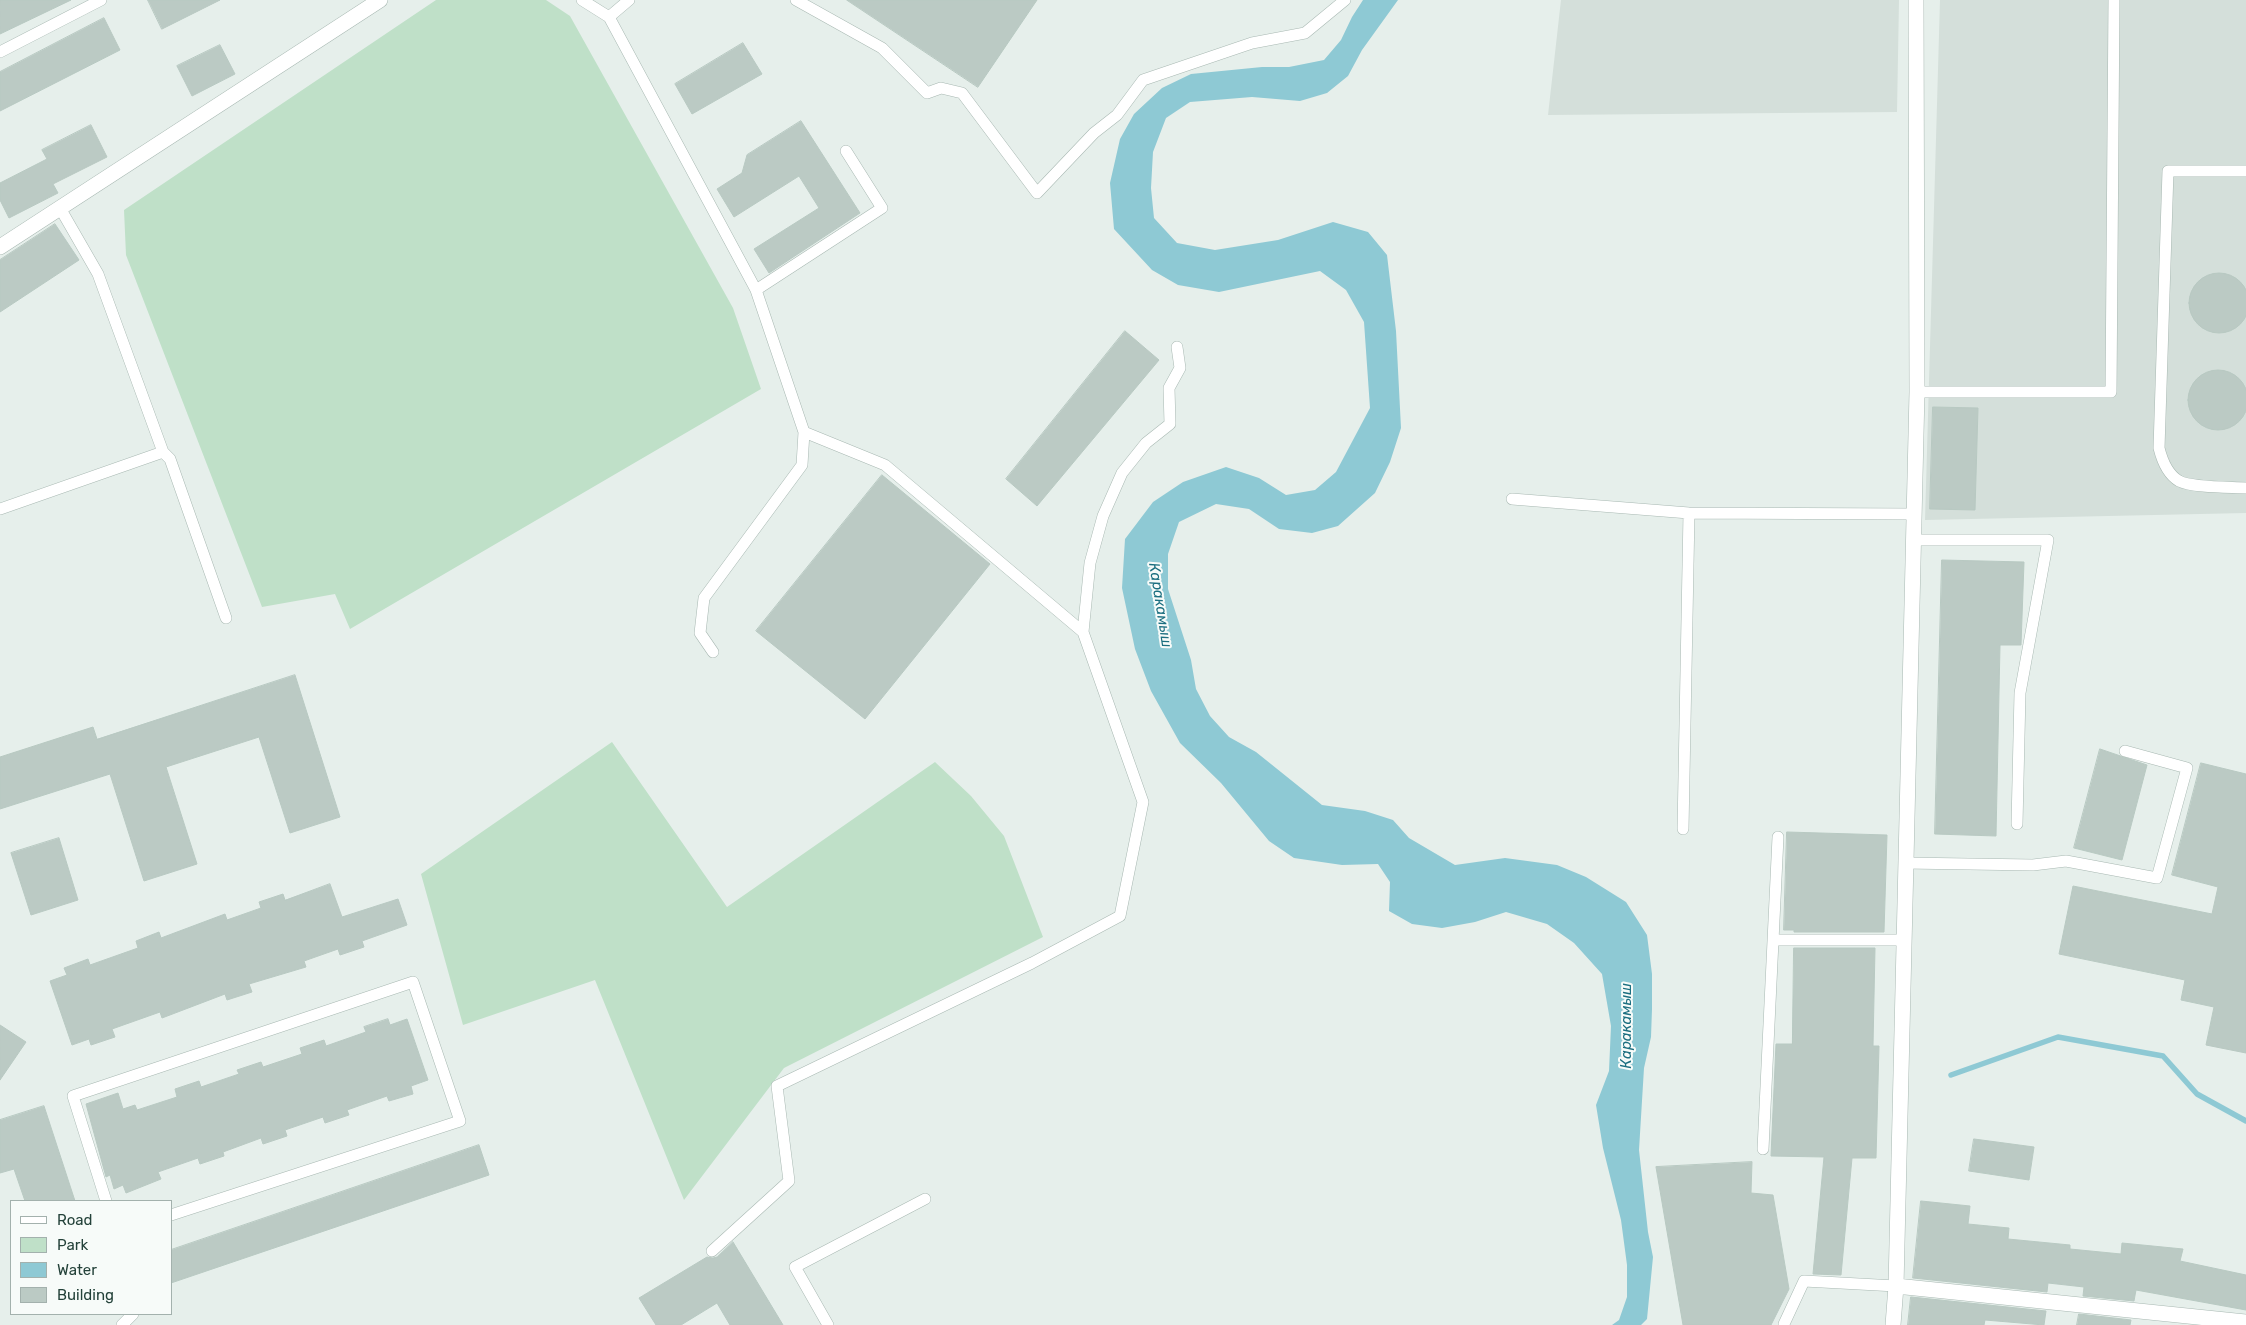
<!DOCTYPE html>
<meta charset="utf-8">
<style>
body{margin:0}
#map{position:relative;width:2246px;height:1325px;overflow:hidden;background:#e6efeb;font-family:Rubik,sans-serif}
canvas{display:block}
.legend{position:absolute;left:10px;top:1200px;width:162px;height:115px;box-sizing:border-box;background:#f7fbf9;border:1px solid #a3b1ad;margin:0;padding:6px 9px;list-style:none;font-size:15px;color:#24423a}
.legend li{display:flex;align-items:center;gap:10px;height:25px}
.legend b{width:25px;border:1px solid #a3b1ad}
</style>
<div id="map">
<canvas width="2246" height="1325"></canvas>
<ul class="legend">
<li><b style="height:6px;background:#fff"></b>Road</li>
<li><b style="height:14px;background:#bfe0c8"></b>Park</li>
<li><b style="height:14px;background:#8ec9d4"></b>Water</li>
<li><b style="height:14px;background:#bbcac4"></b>Building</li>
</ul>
</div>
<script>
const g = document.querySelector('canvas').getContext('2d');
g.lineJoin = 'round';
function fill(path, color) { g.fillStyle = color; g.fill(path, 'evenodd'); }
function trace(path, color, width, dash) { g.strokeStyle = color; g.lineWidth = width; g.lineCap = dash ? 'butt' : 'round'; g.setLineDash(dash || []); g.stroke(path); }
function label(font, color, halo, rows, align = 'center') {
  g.font = font + ' Rubik,sans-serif'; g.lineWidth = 4; g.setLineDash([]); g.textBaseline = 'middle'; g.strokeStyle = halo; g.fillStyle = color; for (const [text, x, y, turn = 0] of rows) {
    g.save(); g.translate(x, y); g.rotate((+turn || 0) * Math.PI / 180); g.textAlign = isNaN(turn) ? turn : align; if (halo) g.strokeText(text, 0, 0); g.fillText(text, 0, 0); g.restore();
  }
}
const built = new Path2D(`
 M1561,0H1899L1897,112L1548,115Z
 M1940,0H2246V513L1925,520Z`);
const green = new Path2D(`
 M436,0H546L570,16L733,308L761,389L350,629L335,594L262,607L126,255L124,210Z
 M612,742L727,907L935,762L971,796L1004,836L1043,937L784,1068L684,1200L595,980L463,1025L421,874Z`);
const water = new Path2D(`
 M1363,0H1398L1362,50L1348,76L1327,93L1300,101L1252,97L1190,102L1166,118L1153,152L1151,188L1154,218L1177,243L1215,250L1278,240L1333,222L1368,232L1387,255L1396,331L1401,428L1390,462L1375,493L1338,526L1312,533L1279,529L1249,509L1216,504L1179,522L1168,554V589L1191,660L1196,689L1210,716L1229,737L1256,752L1322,805L1365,811L1393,820L1409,838L1455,865L1505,858L1557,865L1586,877L1626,902L1647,935L1652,974V1009L1651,1037L1644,1068L1639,1150L1648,1232L1653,1257L1647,1319L1641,1325H1612L1619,1320L1627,1297V1265L1621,1220L1603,1148L1596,1105L1609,1071L1611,1026L1602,974L1574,943L1547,924L1506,912L1475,922L1442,928L1412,924L1389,911L1390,882L1378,864L1342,865L1294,858L1269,841L1221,783L1180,743L1151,691L1135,649L1122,588L1125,539L1153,502L1183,482L1226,467L1259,478L1286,495L1315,490L1336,472L1370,408L1364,322L1346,290L1320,271L1219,292L1178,285L1152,270L1114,229L1110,183L1120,139L1134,114L1162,88L1191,74L1262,67H1289L1324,60L1341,40L1352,17Z`);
const stream = new Path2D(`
 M1951,1075L2058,1037L2163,1056L2197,1094L2246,1121`);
const building = new Path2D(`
 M0,0H71L0,34Z
 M148,0H220L162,29Z
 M847,0H1037L978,87Z
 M104,18L120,50L0,111V72Z
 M743,43L762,74L692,114L675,84Z
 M220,45L235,74L192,96L177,66Z
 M801,121L860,213L769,273L754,249L819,208L799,176L734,217L717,189L742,173L747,155Z
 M91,125L107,157L53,184L58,193L9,218L0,200V183L47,159L42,150Z
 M55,224L79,260L0,312V260Z
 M2189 303a30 30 0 1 1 60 0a30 30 0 1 1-60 0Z
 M1125,331L1159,360L1037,506L1006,479Z
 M2188 400a30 30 0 1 1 60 0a30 30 0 1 1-60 0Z
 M1933,407L1978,408L1975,510L1930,509Z
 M882,475L990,564L865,719L756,631Z
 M1942,560L2024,562L2021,645H2000L1996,836L1935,834Z
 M295,675L340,817L290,833L259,737L166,767L197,864L144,881L110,774L0,809V757L93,727L97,739Z
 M2100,749L2147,765L2122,860L2074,848Z
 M2201,763L2246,774V1053L2206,1045L2214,1007L2181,1000L2185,980L2059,954L2073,886L2212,914L2218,887L2172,875Z
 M1787,832L1887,835L1884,932H1794V930H1784Z
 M59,838L78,900L31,915L11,853Z
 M330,884L342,917L398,899L407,925L362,941L364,947L340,955L338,949L304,961L306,967L249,984L252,992L227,1000L225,994L162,1018L160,1012L112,1029L115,1037L91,1045L89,1039L72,1045L50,981L67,975L64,968L88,959L90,965L138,948L136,941L159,932L161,938L225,914L227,920L261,908L259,902L283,894L285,900Z
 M1794,948H1875L1873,1046H1879L1876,1158H1852L1841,1275L1813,1274L1824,1157L1771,1156L1776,1044H1792Z
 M388,1019L390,1025L407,1019L428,1080L411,1086L413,1094L389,1101L387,1096L347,1110L349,1115L325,1123L323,1117L285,1130L287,1136L263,1144L261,1138L223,1152L224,1156L200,1164L198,1158L158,1172L161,1179L126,1193L123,1185L114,1189L110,1175L106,1177L86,1104L118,1093L123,1109L135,1105L137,1110L177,1097L175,1089L199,1081L201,1087L239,1074L237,1070L261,1062L263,1067L302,1054L300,1048L324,1040L326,1046L366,1032L364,1027Z
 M0,1025L26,1042L0,1080Z
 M44,1106L75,1201H25L14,1169L0,1173V1120Z
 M1974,1139L2034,1147L2029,1180L1969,1171Z
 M479,1145L489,1175L171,1283V1250Z
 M1752,1162L1751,1193L1773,1195L1789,1289L1771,1325H1683L1656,1167Z
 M1921,1201L1970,1206L1968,1224L2009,1228L2008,1239L2070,1245V1249L2121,1254L2122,1243L2183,1249L2180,1261L2246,1275V1310L2136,1290L2134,1301L2083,1296L2084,1287L2048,1283L2047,1292L1913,1278Z
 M733,1242L783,1325H730L717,1303L681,1325H656L639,1298L707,1257L713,1258L717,1257Z
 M1911,1297L2046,1311L2044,1325L1985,1320L1984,1325H1908Z
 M2079,1314L2131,1320L2130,1325H2077Z`);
const lane = new Path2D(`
 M582,0L609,17L756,290L804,432L885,465L1083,632
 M796,0L882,48L927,93L941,88L962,93L1037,193L1094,133L1117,115L1143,80L1252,43L1305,33L1345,0
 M609,17L629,0
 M0,52L101,0
 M2246,171H2168L2159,448C2162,460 2167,474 2179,481C2193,488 2230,487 2246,488
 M60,208L98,274L163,452L170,459L226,618
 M756,290L882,208L846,151
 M1917,392H2111L2114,0
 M1512,499L1689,513L1914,514
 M0,509L163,452
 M1913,540H2048L2020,693L2017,824
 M713,652L700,633L704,598L802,465L804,432
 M1683,829L1689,513
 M1905,863L2033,865L2066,861L2157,878L2187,768L2125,751
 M1773,940H1904
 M1763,1149L1778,837
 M106,1201L73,1096L413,982L460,1121L171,1215
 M712,1251L789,1181L777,1086L1032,963L1120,916L1143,802L1083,632L1090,563L1103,516L1122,473L1146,443L1170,424L1169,388L1180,368L1177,347
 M1784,1324L1804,1281L1896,1286
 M122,1325L133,1314
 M828,1325L795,1267L925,1199`);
const street = new Path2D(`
 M0,247L380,0
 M1896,1286L2246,1322
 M1893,1325L1896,1286L1917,392L1916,0`);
const waterNames = [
 ["Каракамыш",1160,605,81],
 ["Каракамыш",1627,1026,-90]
];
fill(built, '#d4dfda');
fill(green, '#bfe0c8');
fill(water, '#8ec9d4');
trace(stream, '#8ec9d4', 5.5);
fill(building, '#bbcac4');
trace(building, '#b8c9c2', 1);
trace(lane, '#a8b8b2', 12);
trace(street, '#a8b8b2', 16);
trace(lane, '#fff', 11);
trace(street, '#fff', 15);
label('italic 15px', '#1c6f80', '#f7fbf9', waterNames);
</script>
